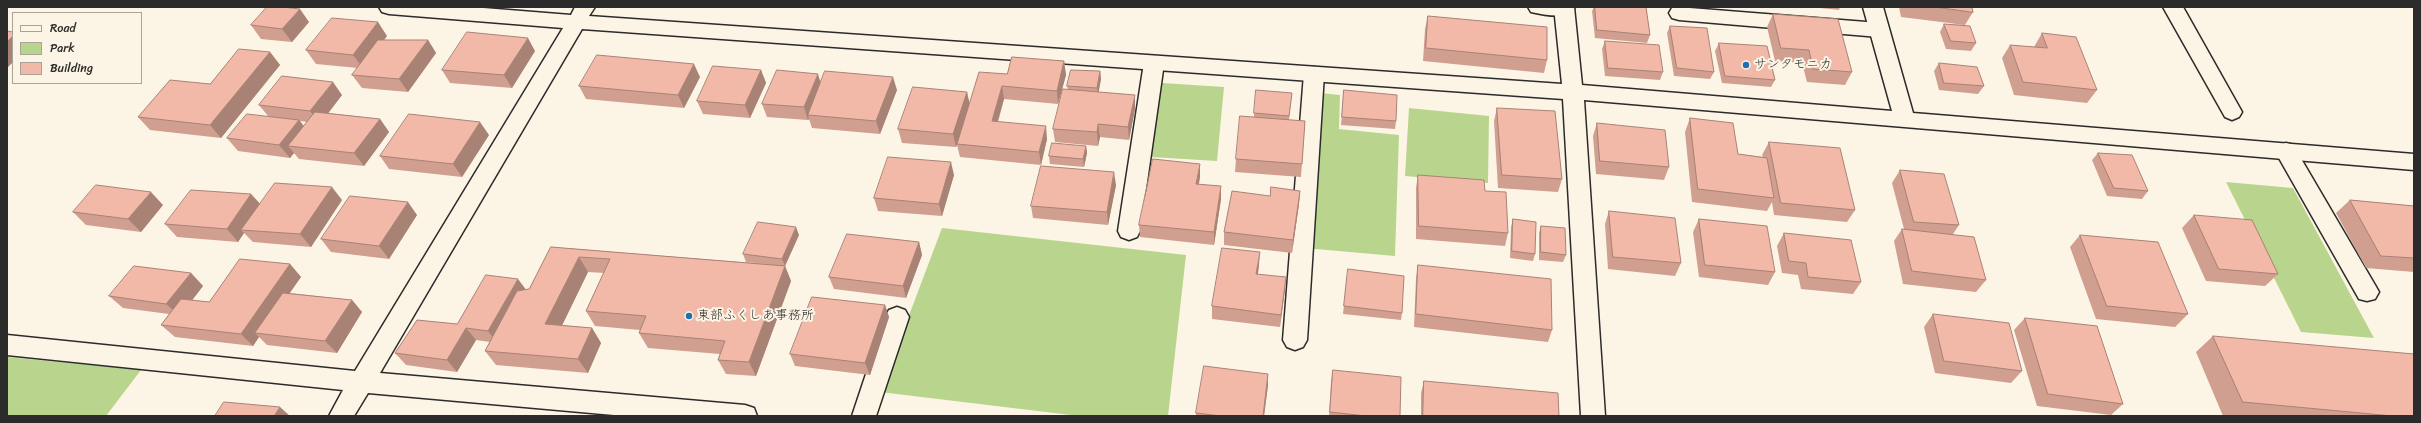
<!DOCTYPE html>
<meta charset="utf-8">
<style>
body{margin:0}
#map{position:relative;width:2421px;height:423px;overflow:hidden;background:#fcf5e5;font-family:Sriracha,sans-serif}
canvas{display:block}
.frame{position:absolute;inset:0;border:8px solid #2b2b2b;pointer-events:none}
.legend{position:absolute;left:12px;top:12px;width:130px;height:72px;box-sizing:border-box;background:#fcf5e5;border:1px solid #a8a49b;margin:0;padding:5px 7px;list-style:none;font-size:12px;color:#2b2b2b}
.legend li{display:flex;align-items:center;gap:8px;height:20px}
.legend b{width:20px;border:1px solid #a8a49b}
</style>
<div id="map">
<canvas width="2421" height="423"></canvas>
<div class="frame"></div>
<ul class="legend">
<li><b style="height:5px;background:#fcf5e5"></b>Road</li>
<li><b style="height:11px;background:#b9d58d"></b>Park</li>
<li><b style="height:11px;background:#f2b9a8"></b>Building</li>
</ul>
</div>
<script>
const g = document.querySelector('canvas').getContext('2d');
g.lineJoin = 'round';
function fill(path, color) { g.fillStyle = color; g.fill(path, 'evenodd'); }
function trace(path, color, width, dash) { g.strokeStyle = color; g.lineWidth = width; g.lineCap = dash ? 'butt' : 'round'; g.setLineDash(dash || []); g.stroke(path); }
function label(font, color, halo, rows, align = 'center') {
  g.font = font + ' Sriracha,"Klee One",sans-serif'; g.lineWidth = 4; g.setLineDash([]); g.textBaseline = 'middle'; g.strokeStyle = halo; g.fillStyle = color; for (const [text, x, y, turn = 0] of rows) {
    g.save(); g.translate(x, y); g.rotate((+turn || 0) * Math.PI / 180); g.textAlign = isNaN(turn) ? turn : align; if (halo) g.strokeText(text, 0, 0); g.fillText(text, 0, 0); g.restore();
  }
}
const green = new Path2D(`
 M1162,83L1224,87L1217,161L1151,157Z
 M1310,92L1340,95L1339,129L1399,135L1395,256L1293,247Z
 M1409,108L1489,116L1488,183L1405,176Z
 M2226,182L2293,188L2374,338L2301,332Z
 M942,228L1186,255L1168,416H1079L880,392Z
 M7,357L141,370L106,416H7Z`);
const service = new Path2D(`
 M1528,7H1572L1574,9L1571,14C1559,17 1543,15 1531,12Z
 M1677,7L1879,23L1886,25L1889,30L1886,35L1879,37L1679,20L1672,18L1669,13L1672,8Z
 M2163,7H2183L2242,112L2239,117L2232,120L2225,117Z
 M1154,56L1161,58L1164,63L1140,231L1137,237L1129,240L1121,237L1118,231L1144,63L1147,58Z
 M1314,67L1321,69L1324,74L1307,340L1303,347L1295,350L1287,347L1283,340L1304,74L1307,69Z
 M2286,143L2293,145L2375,285L2379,292L2375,299L2367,301L2359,299L2275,151L2279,145Z`);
const minor = new Path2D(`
 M379,7H471L571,15L575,7H595L589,16L1562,84L1554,7H1574L1582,85L1892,111L1863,7H1883L1913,113L2414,154V170L1584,100L1605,416H1581L1563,99L582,29L380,373L745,405L754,408L757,416H625L368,393L354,416H329L343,390L7,355V335L355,371L563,28L389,14L382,12Z
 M897,307L905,310L909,317L876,416H852L885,317L889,310Z`);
const wall = new Path2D(`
 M1594,7H1646L1650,35L1647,43L1595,38L1592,11Z
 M1810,7H1840L1839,10Z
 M1899,7H1972L1973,12L1965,25L1976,43L1971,51L1946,49L1940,32L1944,24L1965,25L1901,17Z
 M1773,14L1852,72L1845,85L1807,82L1802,63L1775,61L1767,27Z
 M1428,16L1547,60L1544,73L1423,61L1425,29Z
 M309,22L292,42L261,39L251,25Z
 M1670,26L1714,72L1710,79L1674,76L1667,33Z
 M2042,33L2097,90L2087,103L2014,95L2002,58L2010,45L2034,47Z
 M387,36L384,40H428L436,53L408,92L362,88L352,75L358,68L316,64L306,50Z
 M1605,41L1663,72L1660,80L1605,76L1602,49Z
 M1719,43L1775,80L1771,87L1722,83L1715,51Z
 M535,51L512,88L450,83L442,70Z
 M270,52L280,65L221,138L150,130L138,117L210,84Z
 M1064,61L1066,75L1058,104L1004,99L998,122L1047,139L1041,165L960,157L957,145L956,147L902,143L898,129L967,92L969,104L1007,74Z
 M1939,63L1984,86L1978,94L1939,90L1934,71Z
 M761,70L766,83L750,118L703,114L697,101Z
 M1100,71L1101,79L1098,92L1135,109L1129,140L1100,137L1098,146L1055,142L1053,129L1068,90L1067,86Z
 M700,77L684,108L586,99L579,86Z
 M897,90L880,134L812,128L809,119L808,120L767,117L762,104Z
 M1344,90L1396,121L1395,129L1341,125Z
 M1292,93L1289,120L1305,121L1301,177L1235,172L1236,159L1254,117V113Z
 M342,95L328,113L380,119L389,132L364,166L299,159L294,153L290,158L238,151L227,138L268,116L259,105ZM300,121L307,122L304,126Z
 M1497,108L1562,179L1558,192L1498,188L1494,121Z
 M1690,118L1738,154L1763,157L1762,155L1769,142L1855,210L1847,222L1774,215L1772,202L1767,211L1692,202L1685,132Z
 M1597,123L1669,167L1664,180L1596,174L1593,136Z
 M489,135L462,177L389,169L380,156Z
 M1086,146L1087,153L1084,167L1050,164L1049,156Z
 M2098,153L2148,191L2142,199L2107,196L2092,160Z
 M1900,170L1959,225L1953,234L1986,280L1976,292L1903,284L1894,241L1902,229H1904L1892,183Z
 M954,175L942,216L878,211L874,198Z
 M1418,175L1485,191L1508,233L1505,246L1416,239V188Z
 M1200,177L1199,184L1221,199L1214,245L1140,237L1139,225Z
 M1116,185L1108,225L1033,218L1031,206Z
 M1300,191L1299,204L1292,253L1224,245V232L1270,196Z
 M251,194L260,204L342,200L311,247L253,242L244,233L238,242L177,237L165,224Z
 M2350,200L2414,206V272L2366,268L2336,213Z
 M163,205L141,232L86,225L73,212Z
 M1609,211L1681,263L1675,276L1608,269L1605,224Z
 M417,215L389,259L331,252L321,239Z
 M2194,215L2278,274L2265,286L2206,281L2182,228Z
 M1513,219L1535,254L1533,261L1510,258L1511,227Z
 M1699,219L1775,272L1768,285L1699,277L1693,232Z
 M1541,226L1566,255L1563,262L1539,260V233Z
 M1784,233L1861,282L1853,294L1801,289L1798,275L1782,273L1777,246Z
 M799,235L785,266L791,281L756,376L726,374L718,360L720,354L648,348L639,333L640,330L595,326L586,311L604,273L588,272L562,325L592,328L601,343L588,373L496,365L485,351L490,342L476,340L457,372L406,365L395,353L457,324L526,290L529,289L551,247L766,264L746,262L743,254Z
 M2080,235L2188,314L2175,327L2096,319L2070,247Z
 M919,242L922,255L906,298L834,289L829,277Z
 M290,264L301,277L289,293L352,300L362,312L337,353L267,345L259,337L253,346L175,337L161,325L169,314L123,308L109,296L191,273L203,286L192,300L209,302Z
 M1259,265L1258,274L1285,289L1280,327L1212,319V306Z
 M1418,265L1552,330L1548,342L1414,327L1416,278Z
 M1347,277L1402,313L1401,320L1343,314Z
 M885,305L889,317L870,375L795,366L790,354Z
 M1933,314L2022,371L2011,383L1935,373L1924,327Z
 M2025,318L2123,404L2111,415L2037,406L2014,330Z
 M2213,336L2414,416H2223L2196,352Z
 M1333,370L1400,416H1329L1331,382Z
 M1268,374V385L1264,416H1196V413Z
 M1424,381L1559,416H1421V393Z`);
const shadedWall = new Path2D(`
 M300,9L309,22L292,42L282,29Z
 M378,22L387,36L363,68L353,55Z
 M13,36V62L7,68V42Z
 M528,38L535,51L512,88L504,75Z
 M428,40L436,53L408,92L399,79Z
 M270,52L280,65L221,138L210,125Z
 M1064,61L1066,75L1058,104L1057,91Z
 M694,64L700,77L684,108L678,95Z
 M761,70L766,83L750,118L745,105Z
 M1100,71L1101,79L1098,96L1097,88Z
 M818,74L822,87L808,115L809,119L808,120L804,107Z
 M893,77L897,90L880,134L876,121Z
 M333,82L342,95L320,124L310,111Z
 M1002,86L1004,99L994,134L992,121Z
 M967,92L970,105L956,147L953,134Z
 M1135,95V109L1129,140L1128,127Z
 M380,119L389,132L364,166L354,153Z
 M299,120L309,133L288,146L294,153L290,158L279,145Z
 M480,122L489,135L462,177L453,164Z
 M1098,124L1100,137L1098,146L1097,132Z
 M1046,126L1047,139L1041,165L1039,152Z
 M1086,146L1087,153L1084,167L1083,159Z
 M951,162L954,175L942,216L939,204Z
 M1200,164V177L1196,196V184Z
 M1114,172L1116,185L1108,225L1107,212Z
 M1221,186V199L1214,245V232Z
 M332,187L342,200L311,247L300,234Z
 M1300,191L1299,204L1292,253L1293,240Z
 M151,192L163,205L141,232L128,219Z
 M251,194L263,207L241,230L244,233L238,242L227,229Z
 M408,202L417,215L389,259L379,246Z
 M796,227L799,235L785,266L791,281L756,376L749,362L785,266L782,259Z
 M919,242L922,255L906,298L903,286Z
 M1260,252L1259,265L1256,286V274Z
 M579,257L588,272L556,338L545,324Z
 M290,264L301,277L262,333H255L259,337L253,346L241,334Z
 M191,273L203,286L180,316L166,304Z
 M1286,277L1285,289L1280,327L1281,315Z
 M518,279L527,291L497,343L488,331Z
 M352,300L362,312L337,353L325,341Z
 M885,305L889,317L870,375L865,363Z
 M466,328L476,340L457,372L447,360Z
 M592,328L601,343L588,373L578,359Z
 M1268,374V385L1264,416H1263Z
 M280,407L290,416H274Z`);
const building = new Path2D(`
 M267,7H282L300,9L282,29L251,25Z
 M1595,7H1646L1650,35L1597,30Z
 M1935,7H1972L1973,12Z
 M1773,14L1838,19L1852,72L1813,69L1809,50L1781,48Z
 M1428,16L1547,27V60L1426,48Z
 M332,18L378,22L353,55L306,50Z
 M1944,24L1970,26L1976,43L1951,41Z
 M1670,26L1707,28L1714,72L1677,68Z
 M7,31L13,32V36L7,42Z
 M467,32L528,38L504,75L442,70Z
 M2042,33L2076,37L2097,90L2023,82L2010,45L2047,48Z
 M378,40H428L399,79L352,75Z
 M1605,41L1659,45L1663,72L1608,68Z
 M1719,43L1767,46L1775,80L1725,76Z
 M239,49L270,52L210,125L138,117L170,80L210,84Z
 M597,55L694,64L678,95L579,86Z
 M1012,57L1064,61L1057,91L1002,86L992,121L1046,126L1039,152L957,144L979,72L1007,74Z
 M1939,63L1977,67L1984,86L1944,83Z
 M713,66L761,70L745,105L697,101Z
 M777,70L818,74L804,107L762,104Z
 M1071,70L1100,71L1097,88L1067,86Z
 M825,71L893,77L876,121L808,115Z
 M282,76L333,82L310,111L259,105Z
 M913,87L967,92L953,134L898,129Z
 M1063,89L1135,95L1128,127L1098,124L1097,132L1053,129Z
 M1256,90L1292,93L1289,116L1254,113Z
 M1344,90L1397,95L1396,121L1342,117Z
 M1497,108L1555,111L1562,179L1502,175Z
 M315,112L380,119L354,153L288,146Z
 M247,114L299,120L279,145L227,138Z
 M409,114L480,122L453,164L380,156Z
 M1240,116L1305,121L1302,164L1236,159Z
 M1690,118L1733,123L1738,154L1767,158L1774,198L1698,189Z
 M1597,123L1665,130L1669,167L1600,161Z
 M1769,142L1840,148L1855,210L1781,203Z
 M1052,143L1086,146L1083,159L1049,156Z
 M2098,153L2132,155L2148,191L2114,188Z
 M888,157L951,162L939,204L874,198Z
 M1153,159L1200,164L1196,184L1221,186L1214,232L1139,225Z
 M1041,166L1114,172L1107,212L1031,206Z
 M1900,170L1944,174L1959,225L1914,222Z
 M1418,175L1484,180L1485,191L1506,192L1508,233L1419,226Z
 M275,183L332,187L300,234L241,230Z
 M96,185L151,192L128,219L73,212Z
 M1271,187L1300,191L1293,240L1224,232L1232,191L1270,196Z
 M191,190L251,194L227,229L165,224Z
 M350,196L408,202L379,246L321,239Z
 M2350,200L2414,206V258L2381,256Z
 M1609,211L1675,218L1681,263L1613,257Z
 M2194,215L2252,220L2278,274L2219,269Z
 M1513,219L1536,222L1535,254L1512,251Z
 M1699,219L1767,226L1775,272L1705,265Z
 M758,222L796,227L782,259L743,254Z
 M1541,226L1565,228L1566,255L1541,252Z
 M1902,229L1974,237L1986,280L1912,271Z
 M1784,233L1851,240L1861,282L1808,277L1806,263L1789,261Z
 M847,234L919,242L903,286L829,277Z
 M2080,235L2158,242L2188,314L2107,306Z
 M551,247L785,266L749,362L718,360L725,341L639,333L646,316L586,311L610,259L579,257L545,324L592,328L578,359L485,351L517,291L529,289Z
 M1222,248L1260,252L1256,274L1286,277L1281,315L1212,306Z
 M240,259L290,264L241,334L161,325L181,299L209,302Z
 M1418,265L1551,279L1552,330L1416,314Z
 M134,266L191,273L166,304L109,296Z
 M1348,269L1404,276L1402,313L1344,306Z
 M486,275L518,279L488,331L466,328L447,360L395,353L417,320L457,324Z
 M283,293L352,300L325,341L255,333Z
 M812,297L885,305L865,363L790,354Z
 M1933,314L2009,323L2022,371L1944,361Z
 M2025,318L2097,326L2123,404L2048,394Z
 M2213,336L2414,354V416H2393L2243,402Z
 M1204,366L1268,374L1263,416H1221L1196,413Z
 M1333,370L1401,377L1400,416H1366L1330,412Z
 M1424,381L1558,393L1559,416H1423Z
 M224,402L280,407L274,416H215Z`);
const markers = [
 [1746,65,4,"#1f6fb2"],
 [689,316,4,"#1f6fb2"]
];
const poiNames = [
 ["サンタモニカ",1754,65],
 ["東部ふくしあ事務所",697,316]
];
fill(green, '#b9d58d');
trace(service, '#2b2b2b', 3);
trace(minor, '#2b2b2b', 3);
fill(service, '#fcf5e5');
fill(minor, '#fcf5e5');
fill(wall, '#d09f90');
fill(shadedWall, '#a98276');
fill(building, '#f2b9a8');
trace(building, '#a98276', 1);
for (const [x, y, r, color] of markers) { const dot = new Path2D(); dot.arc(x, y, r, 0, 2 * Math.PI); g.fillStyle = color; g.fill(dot); trace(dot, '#fcf5e5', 1.5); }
label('13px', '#2b2b2b', '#fcf5e5', poiNames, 'left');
</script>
